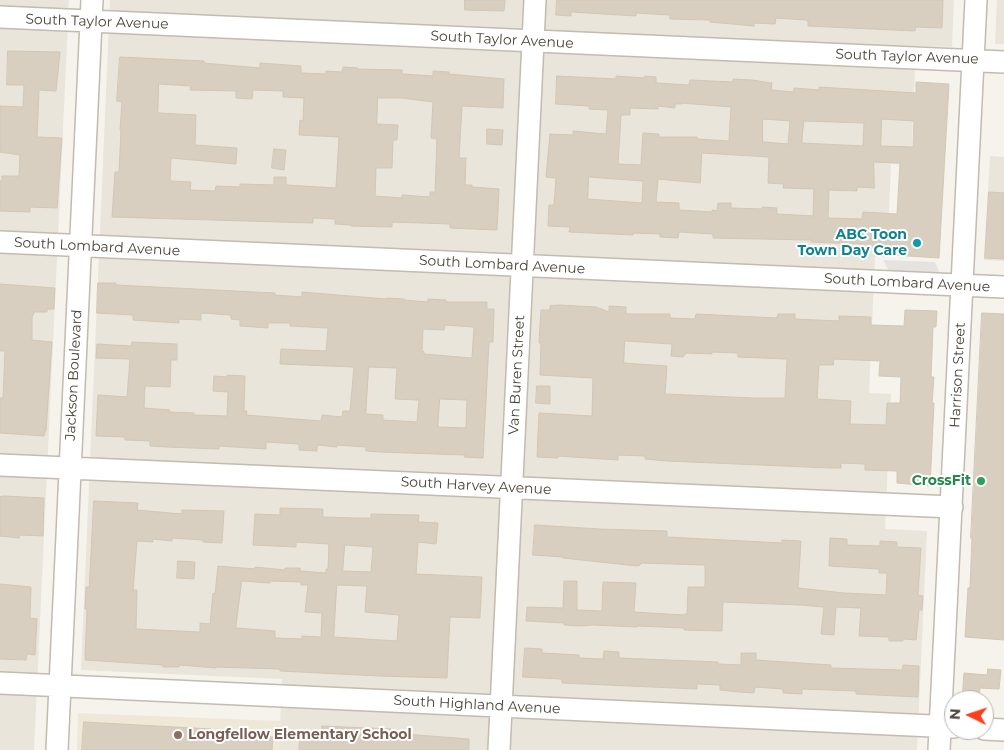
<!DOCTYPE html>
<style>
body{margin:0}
#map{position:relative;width:1004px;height:750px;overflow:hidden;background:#f6f3ec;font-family:Montserrat,sans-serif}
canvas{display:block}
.north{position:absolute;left:944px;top:690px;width:50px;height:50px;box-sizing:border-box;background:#fff;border:1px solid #b7b4b0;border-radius:50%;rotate:274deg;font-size:14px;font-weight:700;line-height:20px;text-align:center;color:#4b4439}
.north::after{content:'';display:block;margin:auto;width:18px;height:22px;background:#fc3f1d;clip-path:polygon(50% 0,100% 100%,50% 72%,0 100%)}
</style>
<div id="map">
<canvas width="1004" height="750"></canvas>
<div class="north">N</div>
</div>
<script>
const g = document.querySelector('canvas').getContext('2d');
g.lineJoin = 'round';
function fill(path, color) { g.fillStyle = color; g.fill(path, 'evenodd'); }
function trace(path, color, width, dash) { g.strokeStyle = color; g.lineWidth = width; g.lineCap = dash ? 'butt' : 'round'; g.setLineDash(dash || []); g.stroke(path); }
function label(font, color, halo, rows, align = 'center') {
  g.font = font + ' Montserrat,sans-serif'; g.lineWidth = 4; g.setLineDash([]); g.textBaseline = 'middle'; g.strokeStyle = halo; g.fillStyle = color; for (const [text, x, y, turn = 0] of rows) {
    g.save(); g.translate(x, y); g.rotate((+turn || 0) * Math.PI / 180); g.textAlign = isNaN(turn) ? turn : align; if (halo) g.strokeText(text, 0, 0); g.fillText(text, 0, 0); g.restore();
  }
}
const residential = new Path2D(`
 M0,0H69L34,750H0Z
 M110,0H954L952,47L916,46L911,165L891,164L887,257H875L869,393L891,394L885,529L927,531L917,750H279L282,679L81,670Z
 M997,0H1004V44H995Z
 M990,156L1004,157V261L984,260Z`);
const education = new Path2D(`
 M78,713L280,721L279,750H77Z`);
const parking = new Path2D(`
 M883,260L935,262L940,274L890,273Z`);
const building = new Path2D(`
 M465,0H505L504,11L465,10Z
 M557,0H943L942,28L916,27L915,31L808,26V21L806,20L776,18L775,24L754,23V26L710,22V20L670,19V15L636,13V16L571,12V16L556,15Z
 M8,51L60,52L56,91L39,90L37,137L62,138L57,208L30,207V212L0,211V181H2V176H19L20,155L0,152V106L23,107L24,85H7Z
 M120,57L204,61V63L260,68V63L301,66V73L326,74V71L342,72L343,67L358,68V69L402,70V74L433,76V71L449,72V74L504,79L503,108L462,106L459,158H466L465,185H472V187L499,189L497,230L450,228V224L392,222V227L351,226V225L335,224V219L313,218V223L112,217L115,172H119L121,130H120L122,102L117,101ZM159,84L191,86L190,90L236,91V98L252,99L253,90L283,91V97L304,98L303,121L300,120L299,135L339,137L336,188L286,185V177H274V185L240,184V187L216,186L215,191L190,190L191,182L170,181L171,158L236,164L237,148L195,145L196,115L158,113ZM378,98H402L433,102L431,138L437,139L435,192H430V197L402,195V198L375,196L376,168H392L393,140H397L398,125L377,124Z
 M557,76L616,79V76L644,78L645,76L656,77V83L689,85L690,80L733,82V79L752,80L772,83L771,90L794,92V88L819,90V87L916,93V82L949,84L939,258L893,255V249L861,247V244L811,242V240L713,238V234L679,232L678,238L660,237V234L633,233V235L569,232L570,227L548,226L549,205H554L556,178L546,177L550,134L573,135V131L606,134L608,110L589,109V106L556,104ZM681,103L731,107L729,141L697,139V137H659V134L643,133L641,165L618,164L621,115H630V108L658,109V106L675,108V104H681ZM763,119L790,121L788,144L763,142ZM882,119L914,121L913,147L881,146ZM804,121L864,123L863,146L802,143ZM702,153L769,157L768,183L784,184L783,188L814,189L813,216L777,214V208L762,207V209L731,208V203H718L717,211L712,210V212L680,210H679V203L656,202L658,179L700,183ZM874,162L900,163L897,214L863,212L862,219L828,218L829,190L857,191V187L874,188ZM589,177L643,181L642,203L588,199Z
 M487,129L503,130L502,145L487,144Z
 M274,149L286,150L284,170L272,168Z
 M989,192L1004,193V259L985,258Z
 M98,283H116V285L275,293V295L302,297V292L386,299V298L404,299V300L428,302V299L446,300V302H487V309H494L493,342H489L483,458L464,457L465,455L380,452L366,451V447L337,445V447L317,445V451L299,450V444L266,442V449L219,446V449L167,447L150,446V441L125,440V437L96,436L98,395L127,397L130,359L96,358L97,344L131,346L132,342L177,344V360H171L170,387L145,386L144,408L170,410L169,412L194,413V415L227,416L228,392L213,391L214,376L227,377V375L245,376L244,411H247L246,415L321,421L322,415L342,417L343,411H350L354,367L280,364L281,349L326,351L328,328L290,326V323H268V328L240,326V320L231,319V315L201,313V320L179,319V323L133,320V315L97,313ZM445,325L474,327L472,358L424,354V352L422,351L423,329L444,330ZM369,367L397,368L395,399L419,400L417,422L383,420V415L366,414ZM440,399L467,400L466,428L438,427Z
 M0,284L55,288L54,309H47V312H34L32,318V340L52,342L46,431H45L44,436L0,433V398H3L5,351H0Z
 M558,305L596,307L609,312V306L626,307V314H670V318L695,319L696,314L777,318L778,314H795V319L839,321V316L871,317V325L904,326L905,310L937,311L936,327H933L931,377H934L932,403H934L930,486L897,483V471L865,470V464L841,463V468H830L667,461L645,459V456L618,455V460L558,456V458L537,457L539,413L592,416L593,378L540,375L541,343H539L541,310H550V306ZM625,341L672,344L671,356L683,357L686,353L712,354V352L738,353V357L787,359L785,398H753L665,394L667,366L624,363ZM834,359L880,361L879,376L901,377L900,403H887L886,425L850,424L851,401L817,399L819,365H833Z
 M982,313L1004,314V640L965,637L968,588H970L972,538H971Z
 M537,386H550V404L536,403Z
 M4,496L44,498L43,536L20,535L19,538L0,536V497Z
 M94,501L138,503L137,510L182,514V510L224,511L222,543L203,542V540L172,538V541L153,539V542L137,541L133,590H137L136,629L200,632V623L210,624L213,593L215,594L218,566L255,569V567L285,570V568H300V571L326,573V569H328L329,544L296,542V547L253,545L255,514L280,515V508L323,509V517L355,518H371V514L419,515L418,522L438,523L436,544L418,542L416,574L482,577L480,618L450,617L447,678L379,676L280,671V669L216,667V668L179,665V667H163V665L85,660L87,609H85L86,587H89ZM345,545L373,547L371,572L343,571ZM242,581L270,583V581L301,582V585H308L305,612L322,613L321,637L302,636V639L275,638V631L236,628ZM337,585L367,586L365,612L399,615L397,641L334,637Z
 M535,525L600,529L667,531V537L782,543V540L801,541L798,588L844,593L886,595L887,573H879V569L829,566L830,538L847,539V545L880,546V541L897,542V547L921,548L918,595L923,596L922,610H919L916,640L903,639V641H889V637L859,636L861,608L836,607L834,635L821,634L824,607L800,605L723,602L722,631L684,630V628L637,626V627L593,625L579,626L564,625V623L526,621L527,607L563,608L564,581H577V610L602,611L603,582L636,583L634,612L684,615V614H687L688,587H705V565L641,563L640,565L637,566L563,558V557L533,555Z
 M178,561L195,562L194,579L177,578Z
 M0,584L31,587L30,618L37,619L35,655L27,654L26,660L0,659Z
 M525,648L542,649V653L579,655V658L603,659L604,651L619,652V658L718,662V664L741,665V653H756V660L831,665V668L902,670L903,665L919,666L918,697L856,694V691L802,689V694L783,693V689L755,687L754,693L739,692L720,690V685L697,684V689L562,683V679L523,677Z
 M988,669L1001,670L999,689L980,688L979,700H962L964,673L987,675Z
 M84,722L211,729V733L273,737L272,750H82Z
 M322,726L391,729V733L469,739V750H299L300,731L322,732Z`);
const minor = new Path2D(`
 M0,17L1004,62
 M0,242L1004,287
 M0,465L952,507
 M0,683L954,727
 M984,729L1004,730
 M57,750L92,0
 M499,750L535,0
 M939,750L976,0`);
const markers = [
 [917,243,5,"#0f9aa8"],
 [981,481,5,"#2e9e5b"],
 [178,735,5,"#8d6e63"]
];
const streetNames = [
 ["South Taylor Avenue",97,22,2],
 ["South Taylor Avenue",502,40,3],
 ["South Taylor Avenue",907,57,2],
 ["South Lombard Avenue",97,247,3],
 ["South Lombard Avenue",502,265,3],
 ["South Lombard Avenue",907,283,3],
 ["Jackson Boulevard",74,375,-87],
 ["Van Buren Street",517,375,-87],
 ["Harrison Street",958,375,-87],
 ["South Harvey Avenue",476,486,3],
 ["South Highland Avenue",477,705,3]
];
const cultureNames = [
 ["ABC Toon",907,235],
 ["Town Day Care",907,251]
];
const leisureNames = [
 ["CrossFit",971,481]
];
const educationNames = [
 ["Longfellow Elementary School",188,735]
];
fill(residential, '#eae5da');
fill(education, '#efe8d6');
fill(parking, '#e5e3e0');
fill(building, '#d8cfc1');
trace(building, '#d3c7b4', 1);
trace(minor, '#c2bbae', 24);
trace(minor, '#fff', 21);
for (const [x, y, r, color] of markers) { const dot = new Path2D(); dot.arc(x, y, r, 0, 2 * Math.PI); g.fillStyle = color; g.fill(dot); trace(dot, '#fff', 2); }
label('14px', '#4b4439', '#fff', streetNames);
label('bold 14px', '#0d838f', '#fff', cultureNames, 'right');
label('bold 14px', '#27864d', '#fff', leisureNames, 'right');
label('bold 14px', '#785e54', '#fff', educationNames, 'left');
</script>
